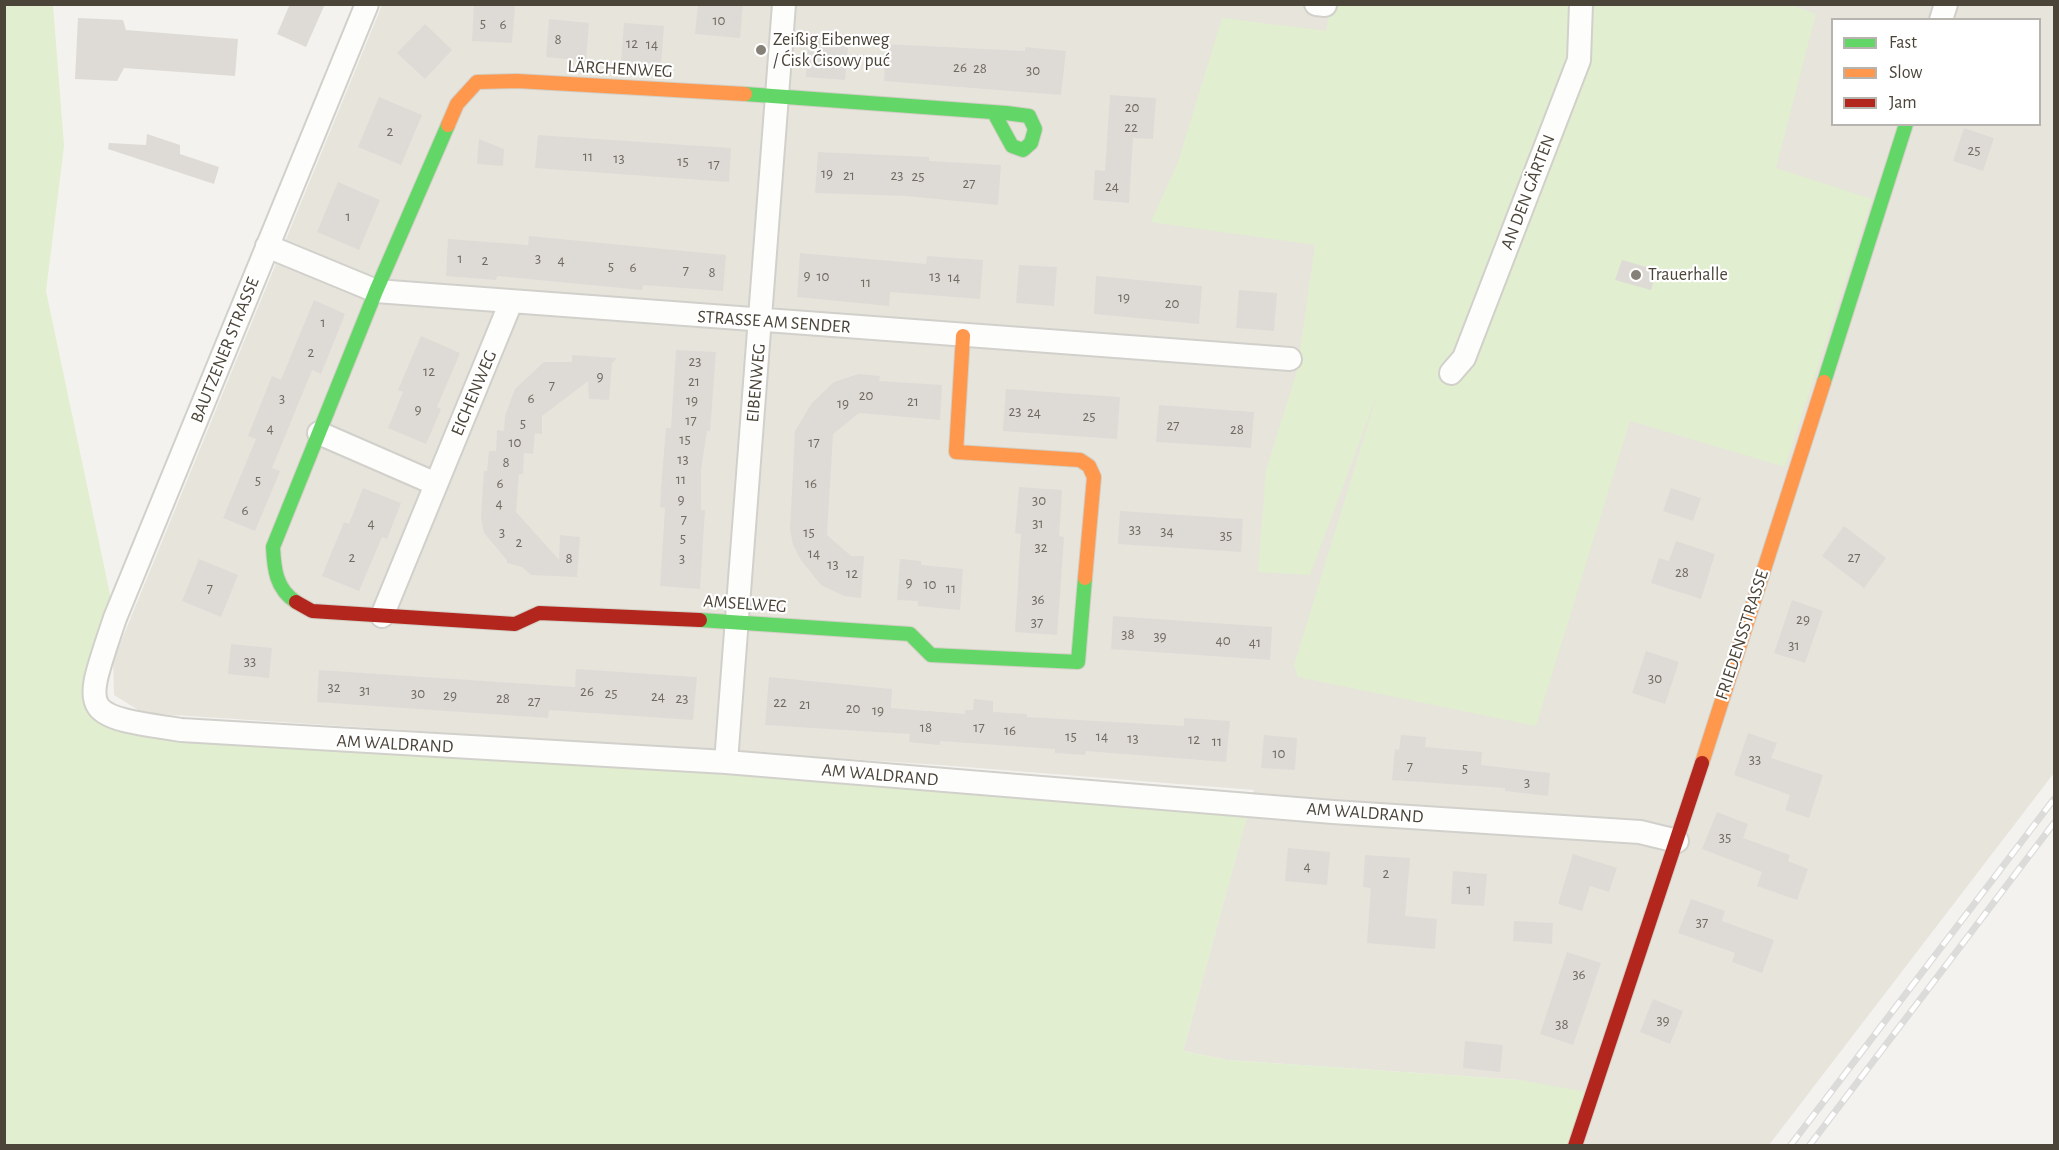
<!DOCTYPE html>
<meta charset="utf-8">
<style>
body{margin:0}
#map{position:relative;width:2059px;height:1150px;overflow:hidden;background:#f4f2ee;font-family:"Alegreya Sans",sans-serif}
canvas{display:block}
.frame{position:absolute;inset:0;border:6px solid #4b4439;pointer-events:none}
.legend{position:absolute;left:1831px;top:18px;width:210px;height:108px;box-sizing:border-box;background:#fff;border:2px solid #b7b4b0;margin:0;padding:8px 10px;list-style:none;font-size:18px;color:#4b4439}
.legend li{display:flex;align-items:center;gap:12px;height:30px}
.legend b{width:30px;border:2px solid #b7b4b0}
</style>
<div id="map">
<canvas width="2059" height="1150"></canvas>
<div class="frame"></div>
<ul class="legend">
<li><b style="height:8px;background:#63d668"></b>Fast</li>
<li><b style="height:8px;background:#ff974d"></b>Slow</li>
<li><b style="height:8px;background:#b3261e"></b>Jam</li>
</ul>
</div>
<script>
const g = document.querySelector('canvas').getContext('2d');
g.lineJoin = 'round';
function fill(path, color) { g.fillStyle = color; g.fill(path, 'evenodd'); }
function trace(path, color, width, dash) { g.strokeStyle = color; g.lineWidth = width; g.lineCap = dash ? 'butt' : 'round'; g.setLineDash(dash || []); g.stroke(path); }
function label(font, color, halo, rows, align = 'center') {
  g.font = font + ' "Alegreya Sans",sans-serif'; g.lineWidth = 4.5; g.setLineDash([]); g.textBaseline = 'middle'; g.strokeStyle = halo; g.fillStyle = color; for (const [text, x, y, turn = 0] of rows) {
    g.save(); g.translate(x, y); g.rotate((+turn || 0) * Math.PI / 180); g.textAlign = isNaN(turn) ? turn : align; if (halo) g.strokeText(text, 0, 0); g.fillText(text, 0, 0); g.restore();
  }
}
const residential = new Path2D(`
 M382,5H2054V773L1769,1145H1575L1520,1080L1227,1060L1183,1051L1254,790L940,765L143,713L114,695L113,661ZM1832,20H2040V124H1832ZM1871,199L1784,466L1630,420Z`);
const green = new Path2D(`
 M5,4L53,5L64,146L46,291L115,618L94,682L119,721L726,762L1247,817L1183,1051L1227,1060L1520,1080L1592,1093L1575,1146H5Z
 M1331,4H1789L1816,14L1776,168L1872,199L1785,467L1630,421L1536,726L1298,677L1294,665L1377,395L1310,575L1258,572L1266,470L1297,371L1315,245L1151,222L1178,162L1222,18L1326,31Z`);
const building = new Path2D(`
 M290,4H325L306,47L277,34Z
 M474,4L515,6L512,43L472,41Z
 M698,4H743L740,38L695,34Z
 M78,18L123,20L126,30L238,39L235,76L124,68L117,81L75,79Z
 M549,19L589,23L586,61L546,57Z
 M624,23L664,26L661,64L621,61Z
 M425,24L452,50L425,79L397,53Z
 M809,34L849,37L845,80L806,77Z
 M886,44L1025,51V47L1066,51L1061,95L884,81Z
 M1110,95L1156,98L1153,139L1133,138L1129,203L1093,200L1095,170L1105,171Z
 M379,97L422,115L401,165L358,147Z
 M1964,128L1994,138L1983,171L1953,161Z
 M147,134L180,145V154L219,167L214,184L108,149L109,143L146,145Z
 M538,135L731,148L729,182L535,168Z
 M479,139L504,149L503,166L477,164Z
 M818,152L929,157V161L1001,165L998,205L906,196L815,193Z
 M338,182L380,200L359,250L317,232Z
 M529,236L726,255L723,291L643,285L642,290L497,276L496,280L446,276L448,239L528,245Z
 M800,253L926,264L927,256L983,260L980,299L890,292L889,306L797,297Z
 M1622,260L1657,270L1651,290L1615,280Z
 M1019,265L1057,267L1054,306L1016,303Z
 M1096,276L1202,286L1199,324L1094,314Z
 M1239,290L1277,293L1274,331L1236,328Z
 M314,300L345,314L321,374L312,370L272,468L280,471L255,531L223,518L256,439L248,436L272,376L281,380Z
 M421,336L460,353L437,407L441,409L426,444L388,428L403,392L398,390Z
 M676,350L716,352L710,431H707L701,470V510H705L700,589L660,586L665,508L660,507L661,488L666,428H671Z
 M572,355L617,358L612,363L609,400L589,399L588,381L542,416V434L535,433L533,454L524,453L523,474H519L516,512L559,560L560,535L580,537L577,577L531,575L522,567L507,563V560L484,533L481,517L484,471H487L489,451H496L497,430L504,431L505,416L515,389L544,362H572Z
 M858,374L880,376L879,381L942,385L940,420L859,413L833,434L827,535L851,556H864L861,598L844,596L821,585L801,560L793,545L790,530L795,431L812,403L834,382Z
 M1006,389L1120,397L1117,439L1003,431Z
 M1159,405L1254,412L1251,448L1156,442Z
 M1019,487L1062,490L1059,536L1064,537L1057,635L1015,632L1021,534L1015,533Z
 M363,488L401,503L387,539L382,537L359,591L322,576L344,522L349,524Z
 M1671,488L1701,498L1693,521L1663,511Z
 M1120,511L1243,519L1241,552L1118,544Z
 M1844,526L1886,558L1864,588L1822,556Z
 M1676,541L1715,554L1701,599L1651,583L1659,558L1669,561Z
 M199,559L238,575L221,617L182,601Z
 M900,559L921,561V565L963,569L960,610L918,606V601L897,600Z
 M1792,600L1823,611L1805,663L1774,653Z
 M1113,616L1272,627L1270,660L1111,649Z
 M231,644L272,648L269,678L228,674Z
 M1646,651L1679,662L1665,704L1632,693Z
 M576,669L697,677L693,720L549,710L548,718L317,702L319,670L575,687Z
 M769,677L892,689L891,708L965,714V710H973L974,699L993,701V712L1027,714V717L1184,726V718L1230,721L1226,762L1086,751L1085,755L1055,753V749L940,741V745L909,742L910,734L765,725Z
 M1748,733L1777,743L1771,758L1823,775L1809,818L1785,810L1790,795L1734,775Z
 M1264,735L1297,738L1295,770L1261,768Z
 M1401,735L1426,737L1425,747L1482,752L1481,765L1550,773L1548,796L1505,791V788L1392,780L1395,749L1399,750Z
 M1717,812L1748,824L1743,838L1790,855L1788,861L1808,869L1797,900L1757,886L1762,872L1702,849Z
 M1288,848L1330,852L1327,885L1285,881Z
 M1573,854L1617,868L1609,892L1590,886L1582,911L1558,904Z
 M1365,855L1410,858L1405,916L1437,919L1435,949L1367,943L1371,888L1363,887Z
 M1453,871L1487,874L1484,906L1451,904Z
 M1691,899L1725,911L1722,921L1774,940L1762,973L1732,962L1735,953L1678,933Z
 M1514,921L1553,923L1552,944L1513,941Z
 M1567,952L1601,963L1573,1045L1540,1034Z
 M1653,999L1683,1011L1670,1044L1640,1032Z
 M1465,1041L1503,1045L1500,1072L1463,1068Z`);
const street = new Path2D(`
 M367,4L115,618C83,714 77,715 181,730L726,762L1333,812L1640,832L1677,841
 M1316,4L1325,5
 M1941,20L1946,4
 M267,246L376,291L1290,359
 M1451,373L1464,358L1579,60L1581,4
 M319,433L436,484
 M382,616L511,302
 M726,762L784,4`);
const fast = new Path2D(`
 M745,94L1006,113L1029,116L1035,129L1031,143L1023,150L1012,146L994,113
 M1824,382L1906,124
 M296,602C276,589 274,569 273,547L376,291L448,125
 M700,620L910,634L931,655L1078,662L1085,578`);
const slow = new Path2D(`
 M448,125L457,104L477,82L517,81L745,94
 M963,336L956,452L1080,460L1089,466L1094,477L1085,578
 M1702,763L1824,382`);
const jam = new Path2D(`
 M296,602L312,611L515,624L539,613L700,620
 M1575,1146L1702,763`);
const rail = new Path2D(`
 M1790,1146L2054,799
 M1809,1146L2054,823`);
const markers = [
 [761,50,6,"#868178"],
 [1636,275,6,"#868178"]
];
const numberNames = [
 ["10",719,20],
 ["5",483,23],
 ["6",503,24],
 ["8",558,39],
 ["12",632,43],
 ["14",652,44],
 ["26",960,67],
 ["28",980,68],
 ["30",1033,70],
 ["20",1132,107],
 ["22",1131,127],
 ["2",390,131],
 ["25",1974,150],
 ["11",588,156],
 ["13",619,158],
 ["15",683,161],
 ["17",714,164],
 ["19",827,173],
 ["21",849,175],
 ["23",897,175],
 ["25",918,176],
 ["27",969,183],
 ["24",1112,186],
 ["1",348,216],
 ["1",460,258],
 ["3",538,258],
 ["2",485,260],
 ["4",561,260],
 ["5",611,266],
 ["6",633,267],
 ["7",686,270],
 ["8",712,272],
 ["9",807,275],
 ["10",823,276],
 ["13",935,276],
 ["14",954,277],
 ["11",866,282],
 ["19",1124,297],
 ["20",1172,303],
 ["1",323,322],
 ["2",311,352],
 ["23",695,361],
 ["12",429,371],
 ["9",600,376],
 ["21",694,381],
 ["7",552,385],
 ["20",866,395],
 ["3",282,398],
 ["6",531,398],
 ["19",692,400],
 ["21",913,401],
 ["19",843,403],
 ["9",418,409],
 ["23",1015,411],
 ["24",1034,412],
 ["25",1089,416],
 ["17",691,420],
 ["5",523,423],
 ["27",1173,425],
 ["4",270,428],
 ["28",1237,429],
 ["15",685,439],
 ["10",515,442],
 ["17",814,442],
 ["13",683,459],
 ["8",506,462],
 ["11",681,479],
 ["5",258,480],
 ["6",500,483],
 ["16",811,483],
 ["9",681,499],
 ["30",1039,500],
 ["4",499,503],
 ["6",245,510],
 ["7",684,519],
 ["4",371,523],
 ["31",1038,523],
 ["33",1135,529],
 ["34",1167,531],
 ["3",502,532],
 ["15",809,532],
 ["35",1226,535],
 ["5",683,538],
 ["2",519,542],
 ["32",1041,547],
 ["14",814,553],
 ["2",352,557],
 ["27",1854,557],
 ["8",569,558],
 ["3",682,558],
 ["13",833,564],
 ["28",1682,572],
 ["12",852,573],
 ["9",909,582],
 ["10",930,584],
 ["7",210,588],
 ["11",951,588],
 ["36",1038,599],
 ["29",1803,619],
 ["37",1037,622],
 ["38",1128,634],
 ["39",1160,636],
 ["40",1223,640],
 ["41",1255,642],
 ["31",1794,645],
 ["33",250,661],
 ["30",1655,678],
 ["32",334,687],
 ["31",365,690],
 ["26",587,691],
 ["30",418,693],
 ["25",611,693],
 ["29",450,695],
 ["24",658,696],
 ["28",503,698],
 ["23",682,698],
 ["27",534,701],
 ["22",780,702],
 ["21",805,704],
 ["20",853,708],
 ["19",878,710],
 ["18",926,727],
 ["17",979,727],
 ["16",1010,730],
 ["15",1071,736],
 ["14",1102,736],
 ["13",1133,738],
 ["12",1194,739],
 ["11",1217,741],
 ["10",1279,753],
 ["33",1755,759],
 ["7",1410,766],
 ["5",1465,768],
 ["3",1527,782],
 ["35",1725,837],
 ["4",1307,866],
 ["2",1386,873],
 ["1",1469,889],
 ["37",1702,922],
 ["36",1579,974],
 ["39",1663,1020],
 ["38",1562,1024]
];
const poiNames = [
 ["Zeißig Eibenweg",773,40],
 ["/ Ćisk Ćisowy puć",773,61],
 ["Trauerhalle",1648,275]
];
const streetNames = [
 ["LÄRCHENWEG",620,69,3],
 ["AN DEN GÄRTEN",1528,192,-69],
 ["STRASSE AM SENDER",774,322,4],
 ["BAUTZENER STRASSE",225,350,-68],
 ["EIBENWEG",756,383,-85],
 ["EICHENWEG",474,393,-67],
 ["AMSELWEG",745,604,4],
 ["FRIEDENSSTRASSE",1742,635,-72],
 ["AM WALDRAND",395,744,3],
 ["AM WALDRAND",880,775,5],
 ["AM WALDRAND",1365,813,4]
];
fill(residential, '#e7e4dc');
fill(green, '#e1eecf');
fill(building, '#dedbd6');
trace(street, '#d2d0cb', 26);
trace(fast, '#d3cfc5', 16);
trace(slow, '#d3cfc5', 16);
trace(jam, '#d3cfc5', 16);
trace(street, '#fdfdfc', 22);
trace(fast, '#63d668', 14);
trace(slow, '#ff974d', 14);
trace(jam, '#b3261e', 14);
trace(rail, '#dbdbda', 7);
trace(rail, '#fff', 4.5, [14]);
for (const [x, y, r, color] of markers) { const dot = new Path2D(); dot.arc(x, y, r, 0, 2 * Math.PI); g.fillStyle = color; g.fill(dot); trace(dot, '#fff', 2); }
label('15px', '#706a61', null, numberNames);
label('18px', '#4b4439', '#fff', poiNames, 'left');
label('18px', '#4b4439', '#fff', streetNames);
</script>
